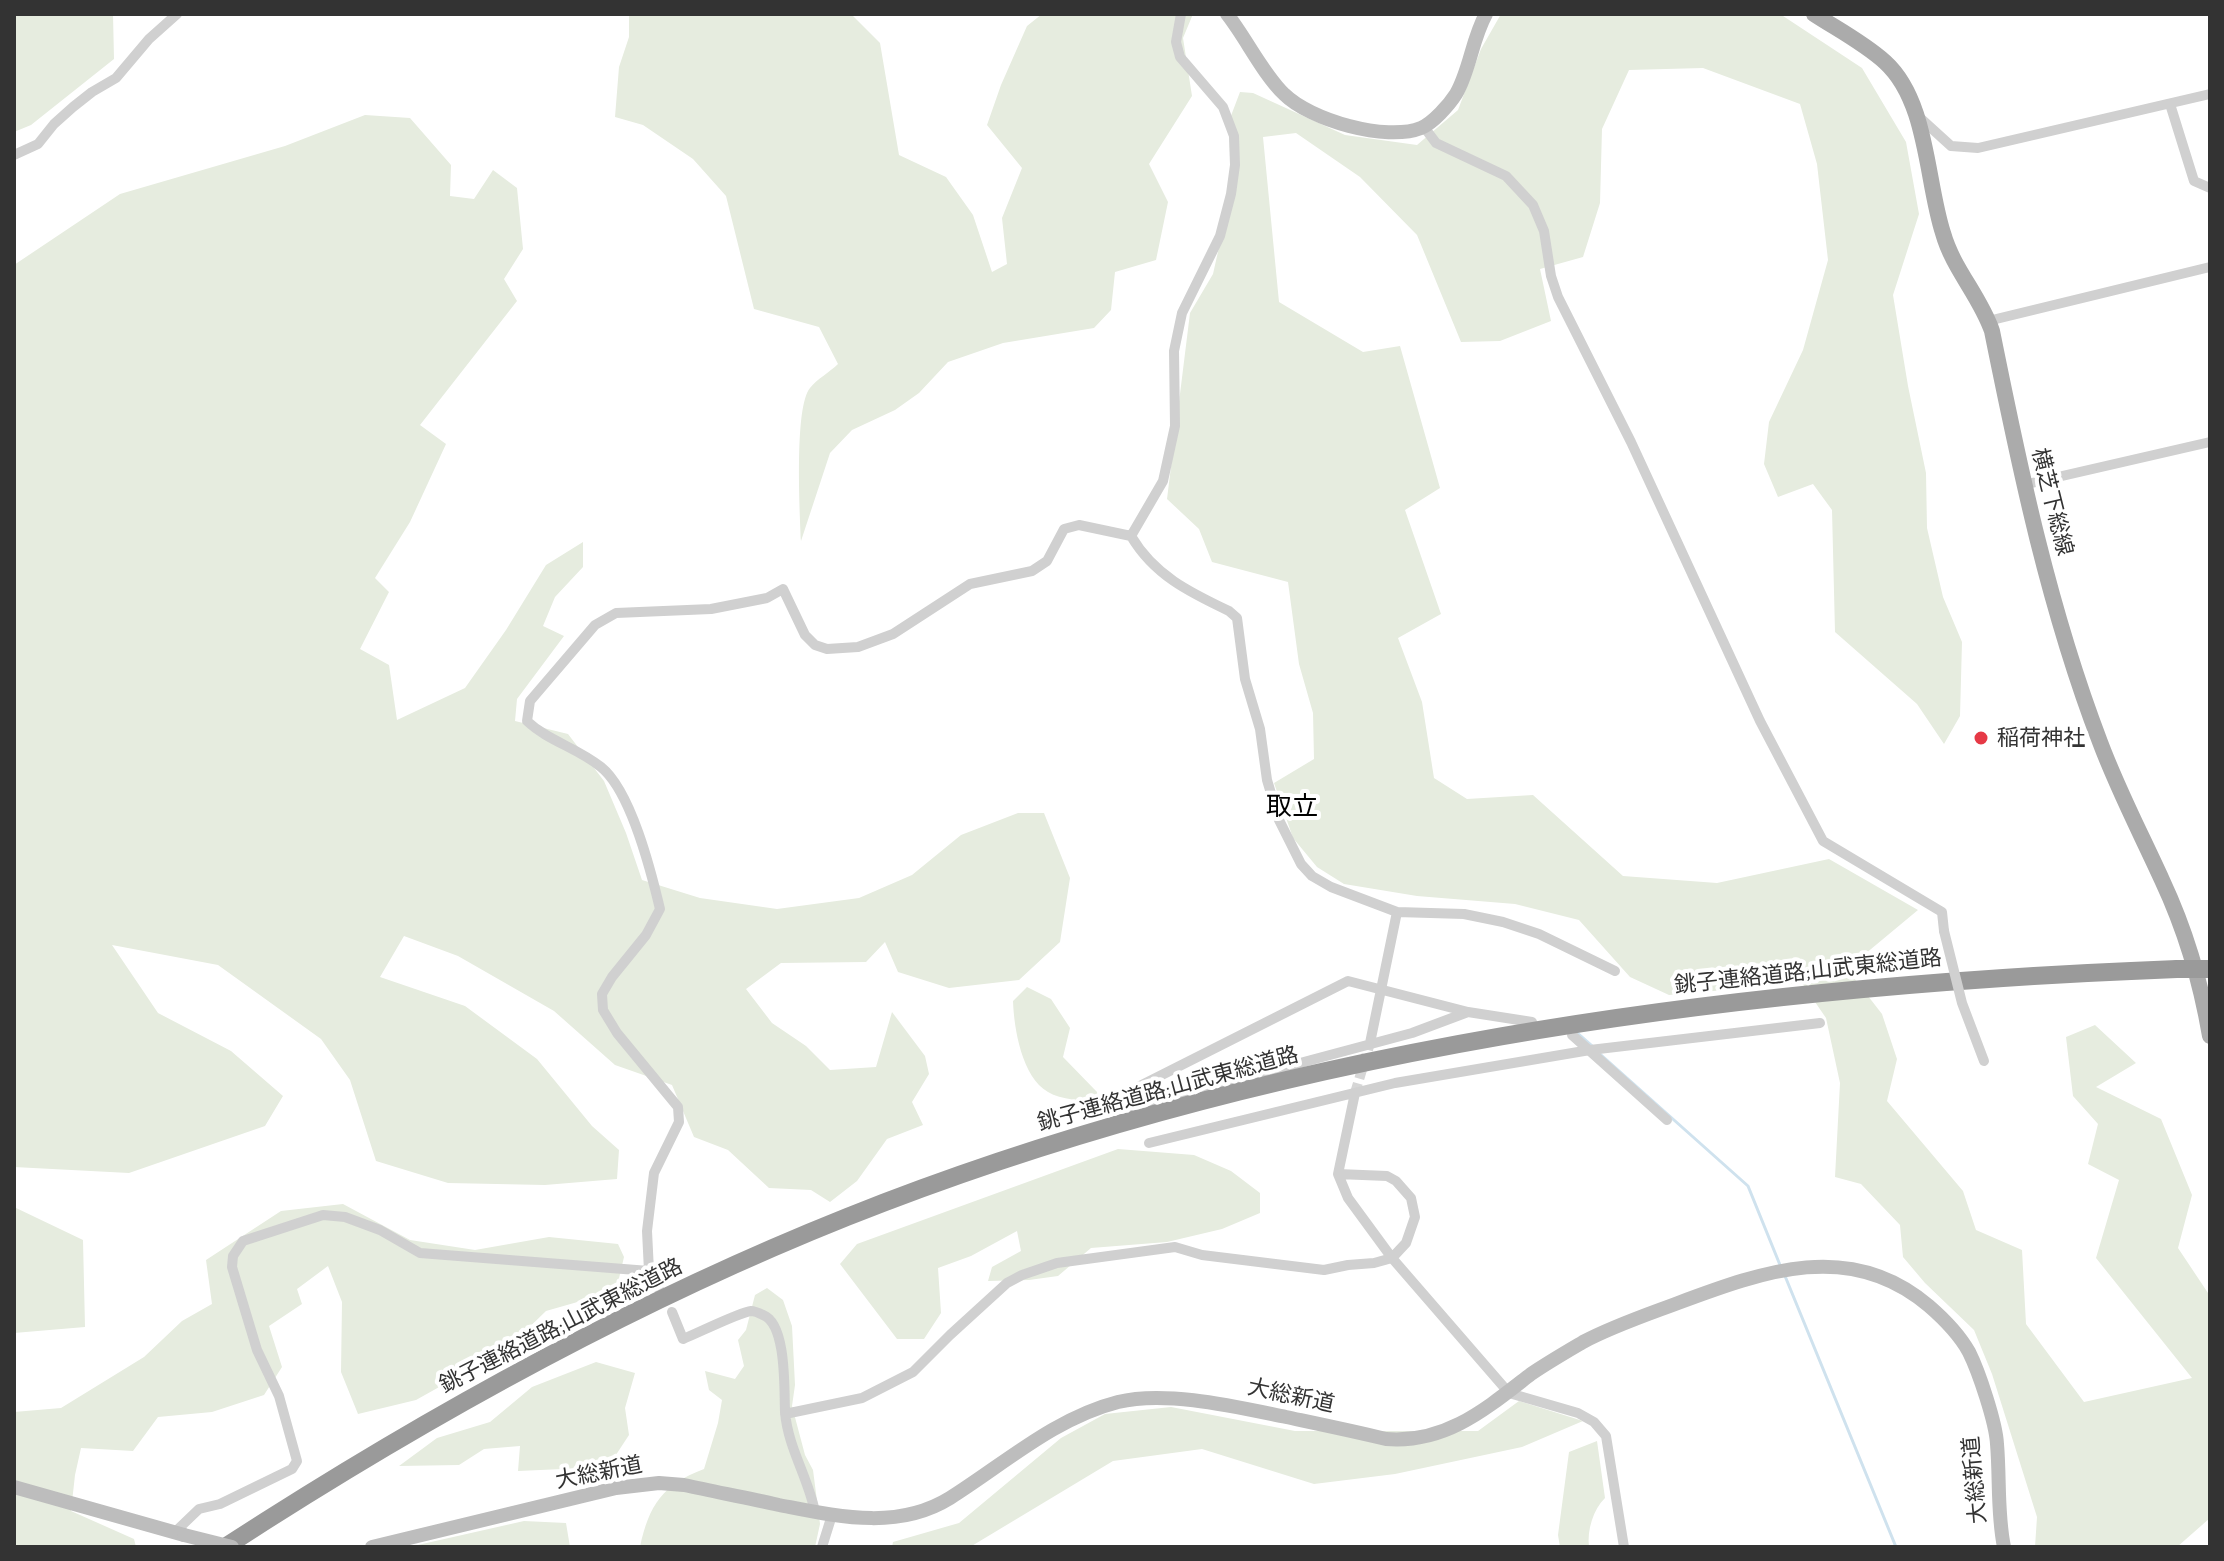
<!DOCTYPE html>
<meta charset="utf-8">
<style>
body{margin:0}
#map{position:relative;width:2224px;height:1561px;overflow:hidden;background:#fff;font-family:"Alegreya Sans",sans-serif}
canvas{display:block}
.frame{position:absolute;inset:0;border:16px solid #333;pointer-events:none}
</style>
<div id="map">
<canvas width="2224" height="1561"></canvas>
<div class="frame"></div>
</div>
<script>
const g = document.querySelector('canvas').getContext('2d');
g.lineJoin = 'round';
function fill(path, color) { g.fillStyle = color; g.fill(path, 'evenodd'); }
function trace(path, color, width, dash) { g.strokeStyle = color; g.lineWidth = width; g.lineCap = dash ? 'butt' : 'round'; g.setLineDash(dash || []); g.stroke(path); }
function label(font, color, halo, rows, align = 'center') {
  g.font = font + ' "Alegreya Sans","Noto Sans JP",sans-serif'; g.lineWidth = 8; g.setLineDash([]); g.textBaseline = 'middle'; g.strokeStyle = halo; g.fillStyle = color; for (const [text, x, y, turn = 0] of rows) {
    g.save(); g.translate(x, y); g.rotate((+turn || 0) * Math.PI / 180); g.textAlign = isNaN(turn) ? turn : align; if (halo) g.strokeText(text, 0, 0); g.fillText(text, 0, 0); g.restore();
  }
}
const green = new Path2D(`
 M14,14H113L114,59L31,125L14,132Z
 M629,14H851L880,43L899,155L946,177L973,215L992,272L1007,264L1002,218L1022,168L987,125L1001,85L1027,26L1042,14H1193L1183,38L1192,96L1149,164L1168,202L1156,260L1115,272L1111,310L1094,328L1003,343L948,362L919,393L895,410L852,430L830,453L801,541C800,513 794,407 810,388C817,379 830,372 838,364L819,327L754,309L726,196L693,159L643,125L615,117L619,67L629,37Z
 M1501,14H1780L1862,68L1906,142L1919,214L1893,295L1908,386L1926,473L1927,528L1943,597L1962,642L1960,716L1944,744L1917,704L1835,632L1832,510L1813,484L1778,497L1764,464L1769,422L1803,350L1828,260L1817,164L1800,104L1703,68L1629,70L1602,129L1600,203L1583,257L1540,269L1551,321L1500,341L1461,342L1417,235L1360,177L1296,133L1263,137L1279,302L1363,352L1400,346L1440,488L1405,510L1441,614L1398,638L1422,702L1434,778L1467,799L1533,795L1623,876L1717,883L1829,859L1918,910L1847,969L1882,1014L1897,1059L1887,1101L1963,1191L1976,1230L2022,1250L2026,1324L2084,1402L2192,1378L2096,1258L2119,1180L2088,1164L2098,1124L2073,1096L2066,1037L2095,1025L2136,1063L2096,1087L2161,1119L2192,1195L2178,1248L2210,1296V1518L2177,1547H2035L2037,1517L1992,1374L1974,1330L1925,1283L1903,1257L1900,1225L1861,1184L1835,1177L1840,1083L1826,1018L1802,983L1669,995L1630,977L1579,920L1515,904L1417,896L1344,884L1317,867L1293,838L1274,783L1314,759L1313,713L1299,664L1288,582L1212,562L1199,529L1167,499L1190,313L1213,274L1231,194L1229,121L1240,92L1253,93L1345,135L1417,145L1458,110L1481,49Z
 M365,115L410,118L451,165L450,196L474,199L493,170L517,188L523,249L504,279L517,301L420,425L446,444L410,522L375,578L389,592L360,649L389,665L397,720L465,688L506,630L546,565L583,542V567L555,597L543,626L564,636L517,699L515,721L568,734L604,781L626,833L642,880L700,898L777,909L859,898L912,875L961,835L1018,813H1044L1070,878L1060,942L1019,980L949,988L898,972L885,942L866,962L781,963L746,989L772,1023L806,1046L830,1070L876,1067L892,1012L925,1056L929,1074L912,1102L923,1125L887,1139L857,1181L830,1202L811,1190L769,1188L728,1150L694,1137L672,1085L615,1065L554,1011L458,956L404,936L380,977L465,1006L537,1059L592,1126L619,1150L617,1179L545,1185L448,1183L376,1161L350,1080L321,1039L218,965L112,945L158,1013L231,1051L283,1096L265,1126L129,1173L14,1167V265L120,194L285,146Z
 M1027,987L1051,999L1070,1028L1063,1057L1097,1092L1098,1103C1083,1100 1061,1100 1048,1092C1022,1077 1014,1029 1013,1001Z
 M1118,1149L1194,1155L1231,1171L1260,1193V1213L1222,1229L1167,1242L1091,1248L1058,1276L1029,1280L988,1281L992,1267L1021,1251L1017,1231L971,1256L938,1268L941,1313L924,1339H897L840,1264L857,1244Z
 M343,1204L410,1240L475,1250L549,1237L618,1244L624,1257L616,1291L546,1311L507,1349L416,1400L358,1414L341,1372L342,1302L328,1266L297,1289L302,1304L269,1326L282,1367L264,1395L212,1412L158,1417L133,1451L81,1448L75,1475L71,1511L134,1539L136,1547H14V1412L61,1408L144,1357L182,1321L212,1304L206,1260L281,1211Z
 M14,1207L83,1240L85,1327L14,1333Z
 M767,1288L783,1300L792,1326L795,1385L792,1406L805,1455L813,1470L820,1524L815,1547H640C649,1505 663,1484 704,1469L718,1423L722,1400L709,1390L705,1371L735,1379L744,1366L738,1340L746,1330L755,1295Z
 M596,1362L635,1373L625,1408L629,1435L608,1467L518,1471L520,1446L484,1449L459,1465L399,1466L437,1438L490,1422L532,1387Z
 M1519,1401L1583,1421L1522,1447L1395,1474L1314,1484L1202,1449L1113,1461L970,1547H892L893,1542L959,1523L1061,1438L1105,1414L1171,1407L1295,1431H1478Z
 M1597,1441L1605,1498C1593,1510 1587,1530 1589,1547H1560L1558,1535L1569,1452Z
 M524,1521L566,1523L570,1547H409Z`);
const stream = new Path2D(`
 M1576,1032L1592,1046
 M1600,1054L1748,1186L1780,1265
 M1785,1276L1896,1547`);
const streetTunnel = new Path2D(`
 M1355,1093L1370,1043
 M649,1271L665,1300`);
const street = new Path2D(`
 M2170,104L2194,181L2210,188
 M1918,116L1951,146L1978,148L2210,94
 M1424,127L1436,143L1506,176L1533,205L1544,231L1551,276L1558,297L1631,442L1760,721L1823,841L1942,912L1944,931
 M14,155L38,144L54,124L73,107L92,92L116,78L149,39L177,14
 M1988,321L2210,267
 M2023,485L2210,442
 M1131,536L1163,481L1175,426L1174,351L1182,313L1220,236L1231,194L1235,165L1234,136L1223,107L1180,57L1176,42L1181,14
 M1468,1012L1412,1033L1132,1108L1126,1093L1348,981L1468,1012L1532,1022
 M1572,1035L1667,1120
 M1370,1043L1397,912
 M1355,1093L1338,1174L1348,1198L1392,1258L1509,1393L1578,1413L1594,1422L1606,1436L1624,1547
 M1149,1143L1395,1083L1590,1050L1820,1023
 M672,1312L683,1339C696,1334 740,1312 751,1311C755,1311 759,1313 763,1315C787,1324 784,1390 785,1412C788,1448 808,1477 815,1512
 M785,1414L862,1398L913,1372L950,1335L1007,1283L1022,1275L1057,1263L1175,1247L1202,1255L1324,1270L1348,1265L1374,1263L1392,1258L1406,1243L1415,1217L1411,1198L1396,1181L1387,1176L1338,1174
 M175,1532L199,1509L220,1504L292,1469L297,1461L279,1396L257,1350L232,1267L233,1256L243,1241L323,1215L345,1217L380,1230L420,1253L649,1271L647,1231L654,1173L679,1122L678,1107L617,1033L603,1010L602,994L612,977L646,935L660,909C651,871 631,791 601,767C578,748 548,741 527,721L530,701L595,625L616,613L711,609L767,598L783,589L805,635L815,645L827,649L858,647L893,634L970,584L1032,571L1047,561L1064,529L1079,525L1131,536C1154,575 1189,592 1229,611L1237,618L1245,679L1260,729L1267,780L1279,820L1301,864L1312,876L1331,887L1397,912L1464,914L1503,922L1539,934L1615,971
 M822,1547L832,1515`);
const secondary = new Path2D(`
 M1227,14C1246,38 1263,74 1284,94C1310,120 1386,142 1421,128C1433,123 1449,105 1456,94C1470,70 1472,39 1486,14
 M14,1487L184,1535
 M372,1547L616,1488L659,1483L684,1485C716,1492 748,1498 779,1505C836,1516 897,1531 950,1498C1004,1464 1055,1418 1118,1402C1166,1390 1237,1407 1286,1417C1319,1424 1353,1431 1386,1439C1446,1444 1487,1408 1531,1374C1547,1363 1566,1352 1583,1342C1613,1326 1646,1315 1678,1303C1764,1271 1851,1239 1929,1306C1944,1319 1959,1334 1969,1352C1979,1372 1996,1423 1997,1444C2000,1479 1997,1513 2004,1547`);
const primary = new Path2D(`
 M1814,14C1837,29 1864,43 1885,62C1928,101 1926,181 1943,233C1953,269 1980,296 1992,331C2020,470 2049,609 2100,742C2118,790 2141,834 2162,880C2185,929 2201,983 2210,1036`);
const highway = new Path2D(`
 M225,1547C422,1419 629,1304 847,1217C1268,1049 1727,986 2177,969`);
const streetBridge = new Path2D(`
 M1944,931L1962,1003L1984,1061`);
const secondaryBridge = new Path2D(`
 M184,1535L232,1547`);
const highwayBridge = new Path2D(`
 M2177,969H2210`);
const markers = [
 [1981,738,8,"#e63946"]
];
const streetNames = [
 ["横芝下総線",2052,502,76],
 ["銚子連絡道路;山武東総道路",1808,972,-6],
 ["銚子連絡道路;山武東総道路",1168,1089,-15],
 ["銚子連絡道路;山武東総道路",561,1326,-27],
 ["大総新道",1291,1396,12],
 ["大総新道",599,1473,-11],
 ["大総新道",1975,1480,-95]
];
const poiNames = [
 ["稲荷神社",1997,738]
];
const quarterNames = [
 ["取立",1292,807]
];
fill(green, '#e6ecdf');
trace(stream, '#cfe2ee', 3);
trace(streetTunnel, '#d6d6d6', 10, [10, 5]);
trace(street, '#d0d0d0', 10);
trace(secondary, '#bdbdbd', 14);
trace(primary, '#ababab', 16);
trace(highway, '#9a9a9a', 18);
trace(streetBridge, '#d0d0d0', 10);
trace(secondaryBridge, '#bdbdbd', 14);
trace(highwayBridge, '#9a9a9a', 18);
for (const [x, y, r, color] of markers) { const dot = new Path2D(); dot.arc(x, y, r, 0, 2 * Math.PI); g.fillStyle = color; g.fill(dot); trace(dot, '#fff', 3); }
label('22px', '#333', '#fff', streetNames);
label('22px', '#333', '#fff', poiNames, 'left');
label('26px', '#000', '#fff', quarterNames);
</script>
